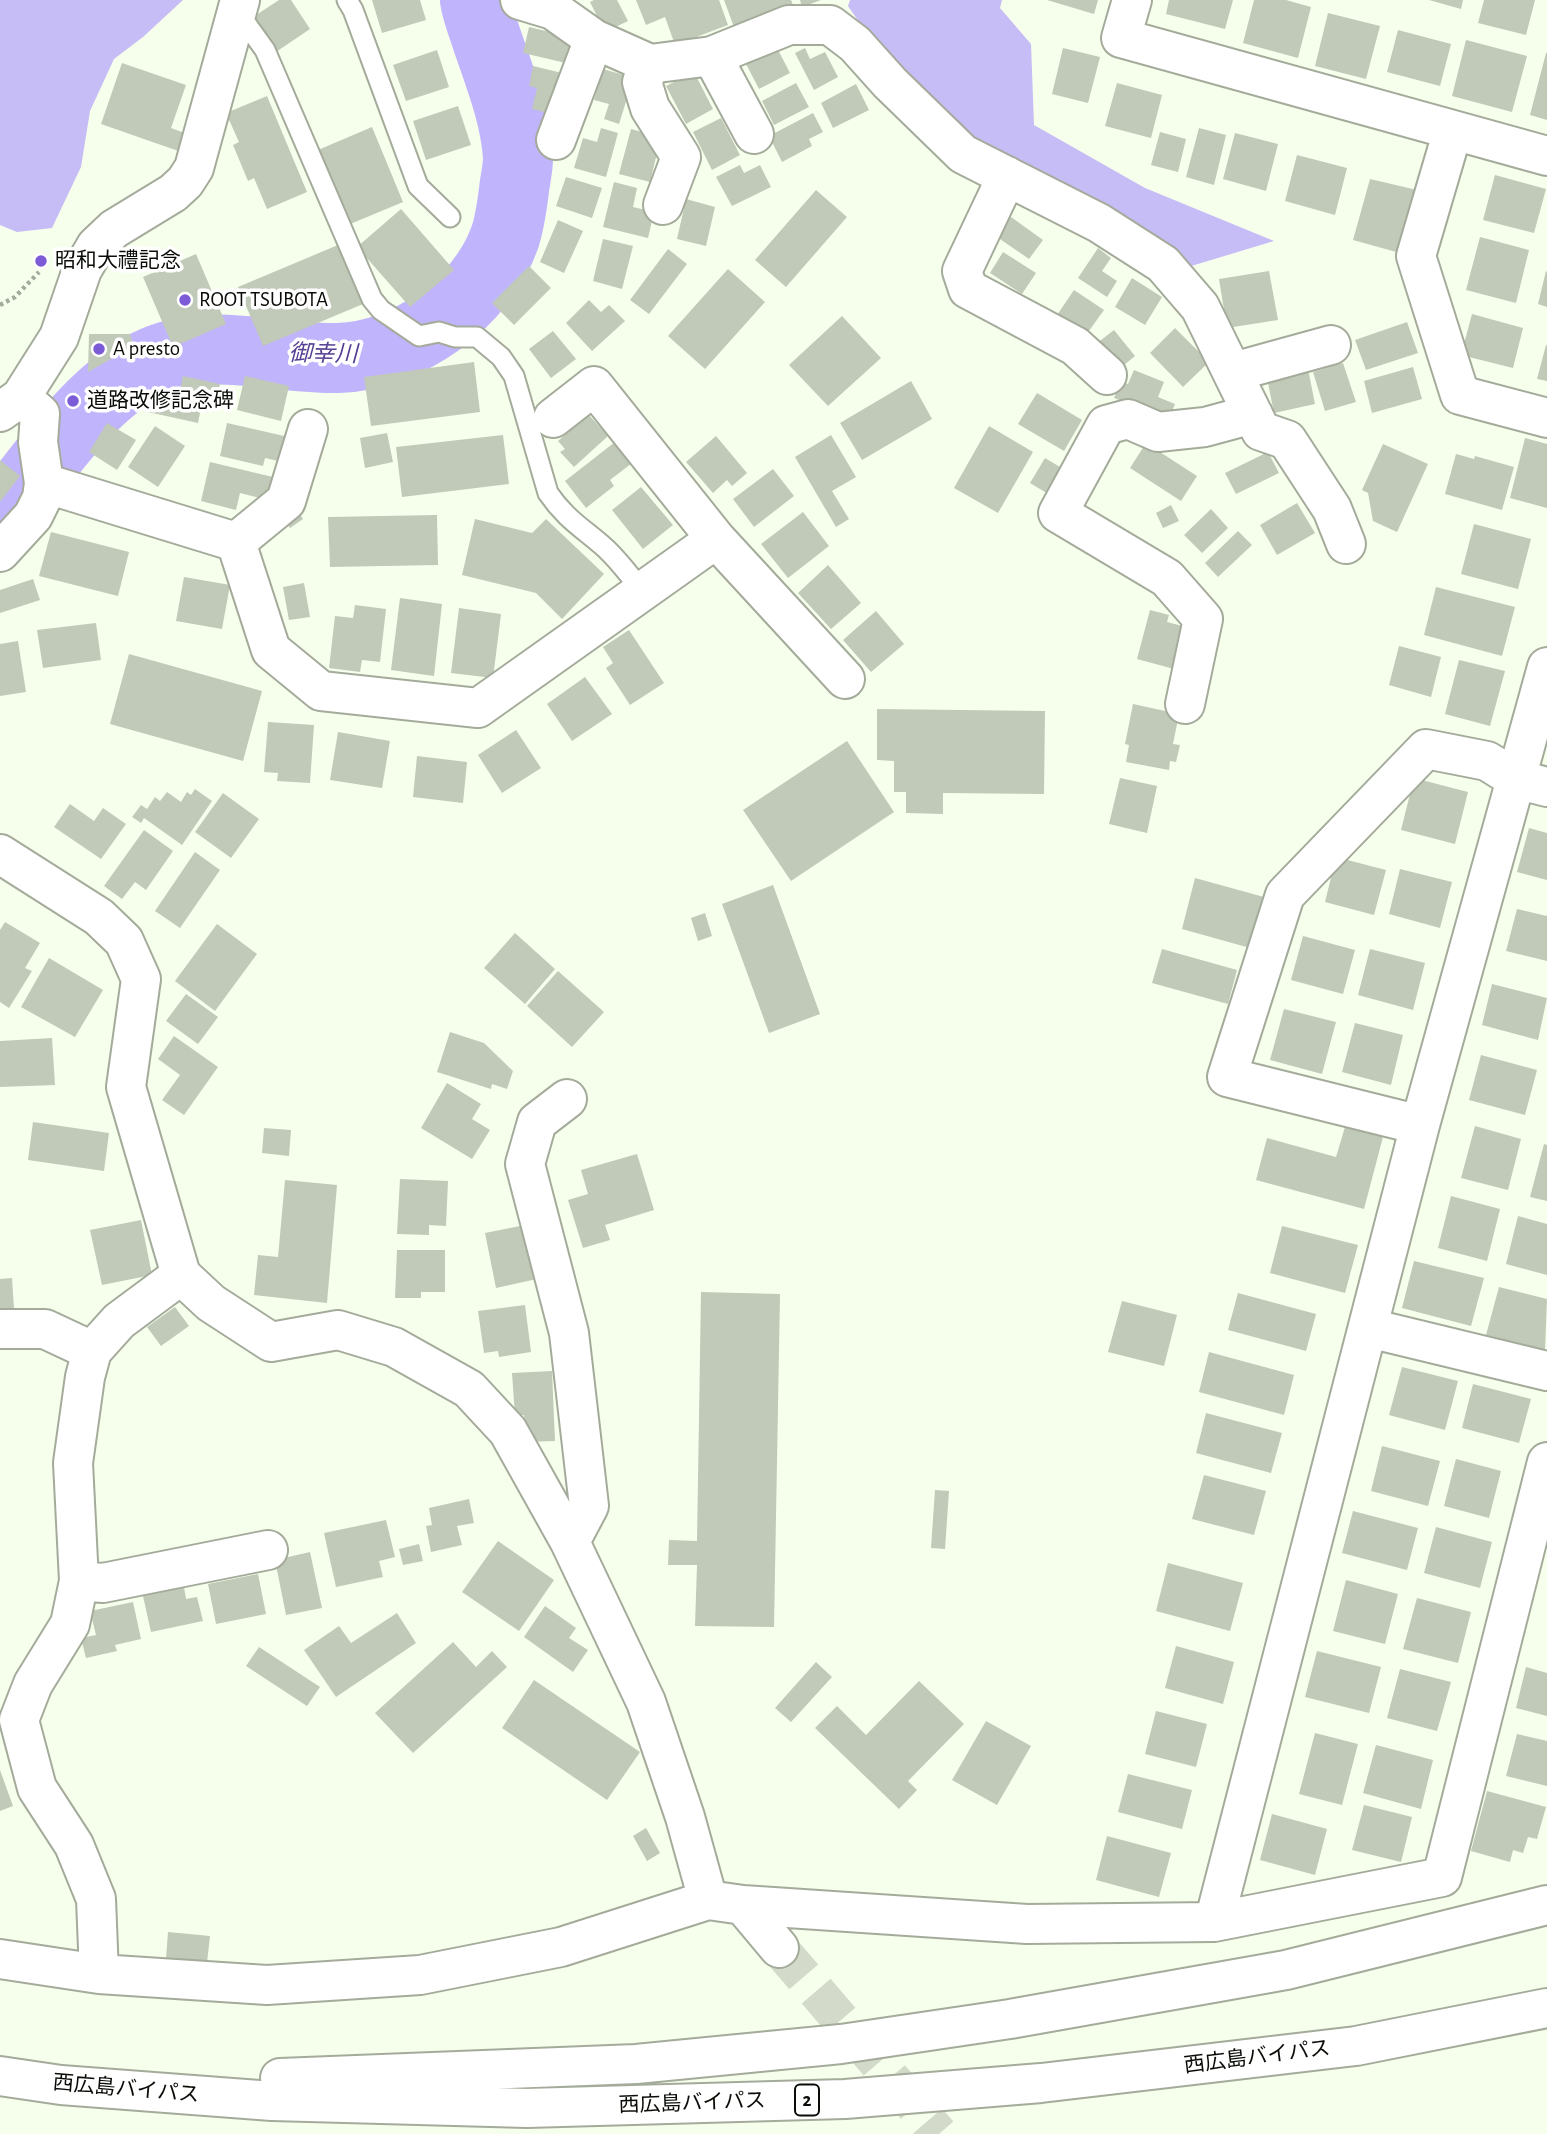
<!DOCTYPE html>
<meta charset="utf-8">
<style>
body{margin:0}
canvas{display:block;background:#f6feec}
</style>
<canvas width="1547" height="2134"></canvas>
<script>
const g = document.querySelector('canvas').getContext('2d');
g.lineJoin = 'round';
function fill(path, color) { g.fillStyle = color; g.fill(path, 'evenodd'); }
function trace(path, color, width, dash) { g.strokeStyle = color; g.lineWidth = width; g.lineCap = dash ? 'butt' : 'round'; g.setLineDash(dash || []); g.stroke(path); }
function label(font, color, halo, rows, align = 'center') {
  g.font = font + ' "Alegreya Sans","Noto Sans JP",sans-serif'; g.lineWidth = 7; g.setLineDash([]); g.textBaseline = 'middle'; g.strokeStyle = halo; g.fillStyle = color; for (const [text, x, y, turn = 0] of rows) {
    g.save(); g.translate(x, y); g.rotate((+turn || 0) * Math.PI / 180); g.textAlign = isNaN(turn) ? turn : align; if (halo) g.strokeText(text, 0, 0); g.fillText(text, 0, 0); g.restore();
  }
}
const forest = new Path2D(`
 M0,0H183L143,37L114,59L90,111L81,167L52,228L17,232L0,225Z
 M850,0H1002L1000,8L1031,44L1034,125L1145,188L1274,241L1188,267L972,147L880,52L848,6Z`);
const river = new Path2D(`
 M0,519C41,467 92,388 155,361C214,336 277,360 338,358C407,356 482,303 505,237C510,222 512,206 514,190C515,180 518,169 518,158C516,118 500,78 487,40C483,27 477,13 475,0`);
const building = new Path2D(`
 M279,0H291L310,29L273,54L250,19Z
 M372,0H420L426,20L382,33Z
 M594,0H617L628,21L605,32L590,2Z
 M636,0H719L728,25L675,45L665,17L646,25Z
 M724,0H791L793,5L734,27Z
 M800,0H821L802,7Z
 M1047,0H1098L1094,14Z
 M1169,0H1233L1225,29L1166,14Z
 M1254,0H1286L1311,7L1298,58L1243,43Z
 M1429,0H1463L1461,9Z
 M1484,0H1535L1526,35L1478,23Z
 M1328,13L1380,26L1366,79L1315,66Z
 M529,27L575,38L570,64L523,53Z
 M1398,30L1451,44L1440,86L1387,72Z
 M1466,40L1527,56L1512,112L1452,96Z
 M777,48L790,73L759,89L746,64Z
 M805,48L810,59L825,52L838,77L814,90L795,53Z
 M1063,48L1100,57L1088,103L1052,94Z
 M437,50L449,87L406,101L393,65Z
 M1546,53H1547V120L1530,115Z
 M122,63L186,85L171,128L190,135L184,153L101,124Z
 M533,66L562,73L552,114L532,109L537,88L529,86Z
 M603,69L627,76L623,90L629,92L619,124L604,119L609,104L594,100Z
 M694,72L713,109L686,124L666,86Z
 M796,83L809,107L774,125L762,101Z
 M1117,83L1162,95L1151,138L1105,126Z
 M856,84L869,110L833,128L821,103Z
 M267,96L307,192L267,209L254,178L248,181L233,145L239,142L226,113Z
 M458,106L471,145L426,160L413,121Z
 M813,113L823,132L809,139L812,146L782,162L769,136Z
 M721,118L740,155L712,170L693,132Z
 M372,127L403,202L348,225L318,150Z
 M601,128L618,133L606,177L574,168L583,138L597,142Z
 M1199,128L1226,135L1214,185L1186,177Z
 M631,129L661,137L650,182L619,174Z
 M1160,132L1186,139L1178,172L1151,165Z
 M1235,133L1278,144L1266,191L1223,179Z
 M1297,155L1347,168L1335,215L1285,201Z
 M740,165L744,173L760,165L771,187L732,206L716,177Z
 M1495,175L1546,189L1534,233L1483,220Z
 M566,177L602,188L592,218L556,206Z
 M1370,179L1417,190L1400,253L1353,240Z
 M614,182L637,188L633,207L654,212L648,238L603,227Z
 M816,190L847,217L786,287L755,260Z
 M686,199L715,207L706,246L677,239Z
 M401,209L454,270L410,307L357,247Z
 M1011,217L1043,240L1029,259L997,237Z
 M558,220L583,231L564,273L540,262Z
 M1480,237L1529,250L1516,303L1466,290Z
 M603,239L633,246L622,289L593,281Z
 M338,245L363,304L263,346L238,287Z
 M1098,248L1111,258L1102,271L1117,281L1107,297L1078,278Z
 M668,249L687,264L649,314L630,300Z
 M1003,252L1036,273L1022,294L990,273Z
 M196,254L226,324L173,347L143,277Z
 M529,266L551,288L514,325L492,303Z
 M728,269L765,302L705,369L668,336Z
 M1269,271L1278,320L1227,328L1219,279Z
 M1546,271L1547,272V307L1538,304Z
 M1132,278L1162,297L1145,325L1115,307Z
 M1074,290L1104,310L1086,335L1057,315Z
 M589,300L601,312L609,305L625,321L592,351L566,323Z
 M1472,314L1523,328L1513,368L1461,355Z
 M842,316L881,358L828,406L789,365Z
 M1407,322L1418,353L1366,370L1355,340Z
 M1175,328L1209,362L1183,387L1150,353Z
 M1114,330L1135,356L1113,374L1092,347Z
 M553,331L576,359L551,378L529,349Z
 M89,334H130L134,346L88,372Z
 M1546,345H1547V381L1537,379Z
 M474,362L480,412L371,426L364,377Z
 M1343,363L1356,402L1325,411L1313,372Z
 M1413,367L1422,399L1372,413L1364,381Z
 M1308,369L1315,404L1274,413L1267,378Z
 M1134,370L1164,382L1158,397L1175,404L1169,419L1114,398L1121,381L1128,384Z
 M183,376L220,384L215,406L202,403L198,423L148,412L153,389L179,395Z
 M245,376L289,386L281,421L237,410Z
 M911,381L932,419L862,460L840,423Z
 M1037,393L1082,420L1064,451L1018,424Z
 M588,414L608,436L574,467L560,452L565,449L558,441Z
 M107,423L136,440L117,470L89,452Z
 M227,423L293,438L287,463L265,458L263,466L220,456Z
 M155,426L185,446L158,487L128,467Z
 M989,426L1033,452L998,513L954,488Z
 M387,433L393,462L365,468L360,438Z
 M503,435L509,484L402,497L396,447Z
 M831,435L856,477L832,491L849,519L836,527L795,457Z
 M716,436L747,473L732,486L727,480L713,493L686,462Z
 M1525,438L1547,444V508L1510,498Z
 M615,442L632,463L610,480L614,486L586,508L565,481Z
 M1146,443L1197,476L1181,501L1130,468Z
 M1383,444L1428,464L1397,532L1373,521L1368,493L1362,490Z
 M1268,452L1279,473L1236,494L1225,473Z
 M1456,454L1474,459L1475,456L1514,467L1502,510L1445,494Z
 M1045,458L1065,470L1050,495L1030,483Z
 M0,460L20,476L0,502Z
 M210,462L277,478L272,501L240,493L236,510L201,501Z
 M773,469L794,496L754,527L733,499Z
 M641,487L673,525L643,549L612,510Z
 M1297,503L1315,533L1277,555L1260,525Z
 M1171,505L1179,521L1163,528L1156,513Z
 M1211,509L1228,528L1202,553L1184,535Z
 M298,512L303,519L290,528L285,521Z
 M803,512L829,546L788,578L761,544Z
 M437,515L438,565L330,567L328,517Z
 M475,519L532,533L546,519L604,574L562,619L536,593L462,575Z
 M1474,524L1531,539L1518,589L1461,574Z
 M1238,531L1252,545L1218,577L1205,563Z
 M51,532L129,552L118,596L39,576Z
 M828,565L861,603L831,629L798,593Z
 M184,577L230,585L222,629L176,621Z
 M33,579L40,600L0,613V590Z
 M304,583L310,617L289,620L283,587Z
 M1436,587L1515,607L1502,656L1424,635Z
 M400,598L442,604L434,676L391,670Z
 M355,605L386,609L380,662L362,660L360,672L329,668L335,616L353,618Z
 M459,608L501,614L493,678L451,673Z
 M1150,610L1169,615L1167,622L1186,627L1174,669L1137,659Z
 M876,611L904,644L871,672L843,640Z
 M96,623L101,660L43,668L37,630Z
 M629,630L664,683L630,705L606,668L613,663L603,647Z
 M18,641L26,692L0,696V644Z
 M1399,646L1441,657L1431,697L1389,685Z
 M129,654L262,691L243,761L110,724Z
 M1459,660L1505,671L1490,726L1445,714Z
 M585,677L612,714L572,741L547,704Z
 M1133,704L1179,714L1173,744L1180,745L1176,762L1170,761L1169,770L1126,762L1129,745L1125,744Z
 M877,709L1045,711L1044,794L943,793V814L906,813V792H894V761L877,760Z
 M268,722L314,725L310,783L277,781L278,773L264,772Z
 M516,730L541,768L502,793L478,755Z
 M338,732L390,741L382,788L330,780Z
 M847,741L894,812L791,881L743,810Z
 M417,756L467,762L463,803L413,797Z
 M1120,778L1157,786L1147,833L1109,824Z
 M1414,778L1468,792L1455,844L1401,830Z
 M195,789L212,801L182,845L144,818L141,823L132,817L141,805L147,809L155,797L160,801L167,792L181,802L187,792L191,795Z
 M223,793L259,819L231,858L195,832Z
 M70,804L94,821L103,808L126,824L101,859L54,827Z
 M1529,828L1547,833V880L1517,872Z
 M144,830L173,851L146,890L135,882L122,899L104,886Z
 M195,852L220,870L180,928L155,911Z
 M1336,857L1386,870L1374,915L1325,902Z
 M1400,869L1452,882L1440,928L1389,914Z
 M1195,878L1264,897L1250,948L1182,929Z
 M773,885L820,1014L769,1033L722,904Z
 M1517,909L1547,916V961L1506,951Z
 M705,913L712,936L698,941L691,918Z
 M5,922L40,943L25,968L32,971L9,1008L0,1002V930Z
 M217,924L257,954L215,1011L175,981Z
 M515,933L555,969L525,1004L484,968Z
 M1303,936L1355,950L1343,994L1291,980Z
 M1162,949L1237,970L1228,1004L1152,983Z
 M1370,949L1425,963L1413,1010L1358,995Z
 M49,958L103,990L75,1037L21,1007Z
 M558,971L604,1012L572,1047L527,1006Z
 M1492,984L1547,998L1538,1040L1482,1025Z
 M186,994L218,1017L198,1044L166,1021Z
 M1284,1009L1336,1022L1322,1074L1270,1060Z
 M1355,1023L1403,1035L1391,1085L1342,1072Z
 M450,1032L484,1043L513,1071L507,1089L492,1084L491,1089L437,1072Z
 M174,1036L218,1067L184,1115L162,1100L180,1075L158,1059Z
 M52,1038L55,1085L0,1087V1041Z
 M1481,1055L1537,1070L1525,1115L1469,1100Z
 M447,1083L481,1104L472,1119L490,1130L472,1159L421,1128Z
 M33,1122L109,1133L104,1171L28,1160Z
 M1475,1126L1521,1139L1508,1190L1461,1178Z
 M1345,1127L1383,1137L1364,1209L1256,1180L1267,1138L1336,1157Z
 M264,1128L291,1130L289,1156L262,1153Z
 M1544,1144L1547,1145V1201L1530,1197Z
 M637,1154L654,1210L605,1225L610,1240L583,1248L568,1200L588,1194L581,1170Z
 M400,1179L448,1181L446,1226L429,1225V1235L397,1234Z
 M285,1180L337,1185L327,1303L254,1295L258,1255L278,1257Z
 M1451,1196L1500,1209L1487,1261L1438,1248Z
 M1518,1216L1547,1224V1275L1506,1264Z
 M141,1220L152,1275L102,1285L90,1230Z
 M525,1225L537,1279L496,1288L485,1233Z
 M1282,1226L1358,1245L1345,1293L1270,1273Z
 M397,1250H445V1292H421V1298H395Z
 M1414,1261L1484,1278L1471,1326L1402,1308Z
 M12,1278L14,1309H0V1279Z
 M1499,1287L1547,1299L1545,1351L1486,1335Z
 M701,1292L780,1294L774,1627L695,1626L697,1565H668L669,1540L697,1541Z
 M1238,1293L1316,1314L1306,1351L1228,1330Z
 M1122,1301L1177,1315L1164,1366L1108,1352Z
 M525,1305L531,1352L499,1357L498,1351L484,1353L478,1311Z
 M175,1307L189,1326L161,1346L147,1327Z
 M1209,1352L1294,1375L1284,1415L1199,1392Z
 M1402,1367L1458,1381L1445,1430L1389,1415Z
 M552,1371L555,1441L525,1442L524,1415L515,1416L512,1373Z
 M1473,1384L1531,1399L1519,1443L1462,1428Z
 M1206,1413L1282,1433L1271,1473L1196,1453Z
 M1382,1446L1440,1461L1428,1506L1371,1491Z
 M1456,1459L1501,1471L1489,1518L1444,1506Z
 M1204,1475L1266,1491L1254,1535L1192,1519Z
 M935,1490L949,1491L945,1549L931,1548Z
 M469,1499L474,1523L457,1526L462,1545L431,1552L426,1526L432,1525L429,1508Z
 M1353,1511L1418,1528L1407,1570L1342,1553Z
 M386,1520L395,1557L379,1561L383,1577L336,1587L324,1533Z
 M1436,1527L1492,1542L1480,1588L1424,1573Z
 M498,1541L554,1580L519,1631L462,1592Z
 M419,1544L423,1561L403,1565L399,1549Z
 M310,1552L322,1608L286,1615L275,1560Z
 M1168,1563L1243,1583L1230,1631L1156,1611Z
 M258,1574L266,1614L216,1624L208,1584Z
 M1346,1580L1398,1594L1385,1644L1333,1631Z
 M184,1587L186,1599L197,1597L203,1621L151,1632L143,1596Z
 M1417,1598L1471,1612L1458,1663L1403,1649Z
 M133,1602L141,1639L115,1645L117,1651L86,1658L81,1638L96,1635L90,1611Z
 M545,1606L576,1628L569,1638L588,1650L573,1672L524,1637Z
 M397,1613L416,1643L336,1697L304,1650L339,1626L351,1643Z
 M453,1642L476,1667L492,1651L507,1667L413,1753L375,1713Z
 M1176,1646L1234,1662L1223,1704L1165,1688Z
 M259,1647L320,1687L307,1706L246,1666Z
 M1317,1651L1381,1667L1369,1713L1305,1697Z
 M816,1662L832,1677L791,1722L775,1708Z
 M1526,1667L1547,1673V1716L1516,1708Z
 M1400,1669L1451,1682L1437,1731L1387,1718Z
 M534,1680L640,1752L607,1800L502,1728Z
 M919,1681L964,1724L908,1781L917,1790L899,1809L815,1728L837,1706L866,1735Z
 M1156,1711L1207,1724L1196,1767L1145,1754Z
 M986,1721L1031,1746L997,1805L952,1780Z
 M1315,1733L1358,1744L1342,1805L1299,1794Z
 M1517,1734L1547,1741V1786L1506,1776Z
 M1376,1745L1433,1760L1421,1809L1363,1793Z
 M0,1770L13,1806L0,1811Z
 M1128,1774L1192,1790L1182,1829L1118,1812Z
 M1487,1791L1546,1807L1537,1839L1528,1837L1523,1853L1513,1850L1510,1862L1471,1851Z
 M1364,1805L1412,1817L1401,1862L1352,1850Z
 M1272,1814L1327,1829L1315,1875L1260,1860Z
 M646,1828L660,1853L647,1861L633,1836Z
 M1107,1836L1171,1853L1159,1897L1096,1880Z
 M168,1932L210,1936L207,1963L166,1959Z`);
const minorTunnel = new Path2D(`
 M779,1948L939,2134`);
const path = new Path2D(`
 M0,305L15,297L39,272`);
const service = new Path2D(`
 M347,0L353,10L418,186L450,217
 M235,20L247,25L265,50L372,299L381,310L419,336L439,332L455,337H477L501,357L514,376L548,493C565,518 581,527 603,546C618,559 630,576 643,592`);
const minor = new Path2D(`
 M520,0L553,10L594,39L650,64L712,56L789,25H830L855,44L890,83L963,154L1099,223L1163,264L1200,307L1261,431L1287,440L1332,509L1346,544
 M1132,0L1121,38L1547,156
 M712,56L754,134
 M650,64L642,82L650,108L681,157L663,205
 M1453,130L1416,256L1460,395L1547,418
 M556,140L594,39
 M1007,176L962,271L968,289L1075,346L1107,375
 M1233,372L1331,345
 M0,412L21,397L59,337L82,270L96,246L114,229L173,193L185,182L194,168L240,0
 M553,418L594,386L716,539L845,679
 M44,483L236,542L271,650L321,691L478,708L716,539
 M236,542L286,501L308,429
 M0,552L33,516L42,498L44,483L38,442L40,414L21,397
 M1185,704L1203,619L1167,578L1058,513L1106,425L1128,419L1158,432L1205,427L1253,414
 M0,854L99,917L124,941L141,979L126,1087L181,1275L211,1303L271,1342L338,1330L394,1347L469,1389L508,1431L570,1542L646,1702L685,1817L708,1900
 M567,1099L537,1122L525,1164L569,1333L589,1506L570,1542
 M1369,1328L1547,1371
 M0,1329H45L92,1351
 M79,1581L103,1583L268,1550
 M743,1905L779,1948
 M1214,1922L1420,1125L1516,779L1487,761L1426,749L1285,895L1227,1077L1420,1125
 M0,1959L99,1974L267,1985L420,1975L561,1947L708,1900L743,1905L1027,1924L1214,1922L1442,1877L1547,1462
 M99,1974L96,1899L74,1845L37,1788L19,1720L33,1684L70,1624L79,1581L73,1463L85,1377L92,1351L119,1321L181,1275`);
const tertiary = new Path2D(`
 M1547,667L1516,779L1547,787`);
const motorway = new Path2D(`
 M0,2076L61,2085L272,2101L527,2108L845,2099L1041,2083L1356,2046L1547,2008
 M280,2078L636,2064L841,2044L1010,2019L1286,1970L1547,1905`);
const markers = [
 [41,261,7,"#7c5cd6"],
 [185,300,7,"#7c5cd6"],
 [99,349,7,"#7c5cd6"],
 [73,401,7,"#7c5cd6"]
];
const shields = [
 [807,2100,24]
];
const shieldNames = [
 ["2",807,2100]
];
const poiNames = [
 ["昭和大禮記念",55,261],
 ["ROOT TSUBOTA",199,300],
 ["A presto",113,349],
 ["道路改修記念碑",87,401]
];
const streetNames = [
 ["西広島バイパス",1257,2057,-7],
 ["西広島バイパス",126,2089,5],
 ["西広島バイパス",692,2103,-2]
];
const waterNames = [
 ["御幸川",323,354,1]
];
fill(forest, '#c6bcf6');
trace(river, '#c0b4fc', 70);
fill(building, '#c1c9b8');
trace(minorTunnel, '#d3daca', 38, [38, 19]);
trace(service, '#a4ab9b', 23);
trace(minor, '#a4ab9b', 42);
trace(tertiary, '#a4ab9b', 42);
trace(motorway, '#a4ab9b', 42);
trace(path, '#a4aa9c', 4.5, [3.5, 3.5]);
trace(service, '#fff', 19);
trace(minor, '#fff', 38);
trace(tertiary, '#fff', 38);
trace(motorway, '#fff', 38);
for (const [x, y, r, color] of markers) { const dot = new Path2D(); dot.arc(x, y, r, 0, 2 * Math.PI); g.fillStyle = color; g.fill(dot); trace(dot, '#fff', 2.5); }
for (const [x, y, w] of shields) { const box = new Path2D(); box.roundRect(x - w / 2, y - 15.5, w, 31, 5); g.fillStyle = '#fff'; g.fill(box); trace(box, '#0a0d07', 2); }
label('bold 19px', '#0a0d07', null, shieldNames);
label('21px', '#0a0d07', '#fff', poiNames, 'left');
label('21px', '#0a0d07', '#fff', streetNames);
label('italic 23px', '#543f92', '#fff', waterNames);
</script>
